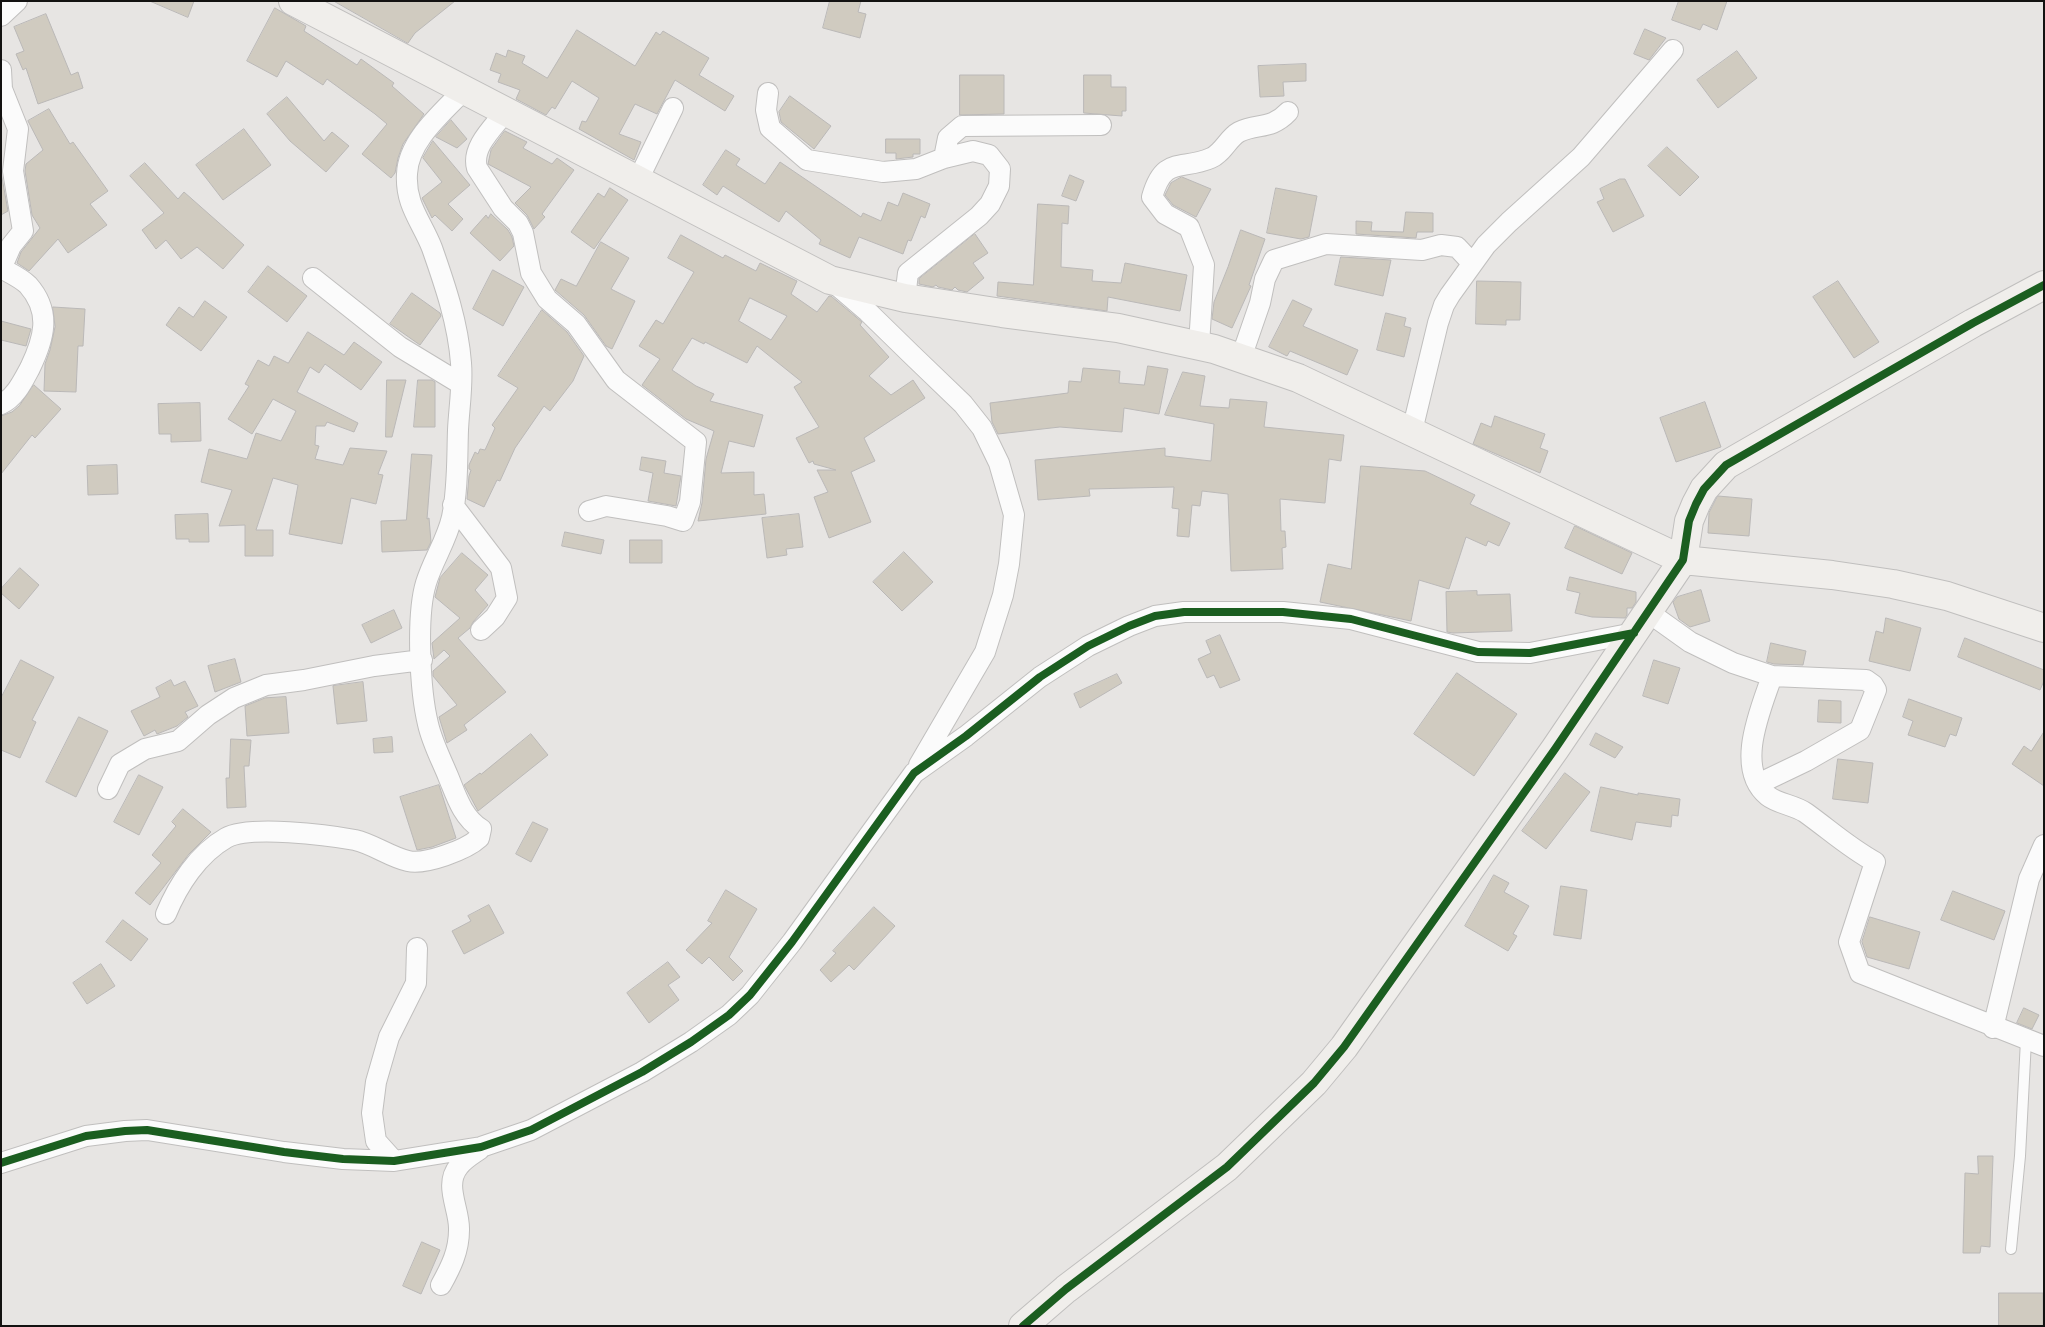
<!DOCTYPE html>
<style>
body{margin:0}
#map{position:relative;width:2045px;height:1327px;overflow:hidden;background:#e7e5e3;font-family:Signika,sans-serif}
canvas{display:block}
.frame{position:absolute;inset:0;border:2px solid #131211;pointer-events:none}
</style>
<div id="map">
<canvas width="2045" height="1327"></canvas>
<div class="frame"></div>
</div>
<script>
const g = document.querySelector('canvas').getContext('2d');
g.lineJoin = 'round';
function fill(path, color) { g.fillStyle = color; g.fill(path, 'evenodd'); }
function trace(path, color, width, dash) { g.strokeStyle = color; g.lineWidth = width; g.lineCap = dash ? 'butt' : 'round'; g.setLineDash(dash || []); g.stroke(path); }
const building = new Path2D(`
 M150,1H194L188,17Z
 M334,1H455L415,33L408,43Z
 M830,1H861L858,12L866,14L860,38L823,28Z
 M1679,1H1727L1717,30L1703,24L1700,30L1672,20Z
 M275,8L306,26L304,31L357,65L361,59L394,83L392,86L424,114L403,144L398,158L395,173L391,178L362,154L387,124L375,114L327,79L323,85L286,61L277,77L247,61Z
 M46,14L71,75L78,72L83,88L38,104L26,68L23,70L16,54L24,51L14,27Z
 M1645,29L1666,38L1649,60L1634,54Z
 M577,30L635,66L656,32L660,35L663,31L709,58L699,75L734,96L725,111L675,80L657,114L635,104L619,134L641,142L634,160L579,129L582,121L586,122L599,98L572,81L555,109L552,107L546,115L516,99L520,90L498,82L501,74L490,70L496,53L506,57L508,50L525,56L522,63L547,78Z
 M1737,51L1757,78L1718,108L1697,80Z
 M1306,64V81L1283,82L1284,96L1260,97L1258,66Z
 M960,75H1004V114L960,115Z
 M1084,75H1111V87H1126V111H1122V116L1084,113Z
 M790,96L831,126L814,149L781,122L779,112Z
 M287,97L324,141L332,132L349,146L326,172L290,141L267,114Z
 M49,109L70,144L73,142L108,191L90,204L107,225L68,253L58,239L29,271L17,263L21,252L40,228L32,215L25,171L26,164L43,150L28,121Z
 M451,120L467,139L457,148L436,137Z
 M244,129L271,165L223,200L196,165Z
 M505,131L527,142L523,148L552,164L557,158L574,170L542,214L545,217L534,229L527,215L515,203L531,187L488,164L491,150Z
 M886,139H920V154H913V157L896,159V153H886Z
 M433,141L470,185L448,204L463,219L452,231L435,215L432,218L422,198L442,182L423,158Z
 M1667,147L1699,177L1680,196L1648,166Z
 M726,150L740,159L736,165L765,184L780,162L861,217L863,213L881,221L888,202L898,206L903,193L930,204L925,218L921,216L911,241L908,240L903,254L859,237L850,258L819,244L821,240L786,211L779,222L723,186L717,195L703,185Z
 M145,163L178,199L184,192L244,245L223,269L197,247L181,259L166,240L156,249L142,230L164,213L130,176Z
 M1,172L8,211L1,215Z
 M1070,175L1084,181L1076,201L1062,196Z
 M1182,177L1211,189L1196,217L1173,205L1165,195L1171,183Z
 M1620,179H1625L1644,216L1613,232L1597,202L1604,199L1600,189Z
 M610,188L628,200L594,249L571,232L598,193L604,197Z
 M1276,188L1317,196L1309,237L1301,239L1267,233Z
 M1038,204L1069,206L1068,224L1062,223L1061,267L1093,270L1092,281L1121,283L1125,263L1187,275L1180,311L1108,297L1107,311L997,296L998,282L1033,285Z
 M1406,212L1433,213V232H1417L1416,238L1356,234V221L1372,222L1371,231L1403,232Z
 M491,214L508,230L512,237L514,246L500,261L470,233L486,215L488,218Z
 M1241,230L1265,239L1249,285L1251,286L1232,328L1212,319L1214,302L1228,267Z
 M975,234L988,253L973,263L984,278L967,292L958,290L955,287L952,290L938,287L936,285L933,287L919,284V279Z
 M681,235L723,258L725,255L756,271L760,263L797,281L791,294L817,312L829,296H831L862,322L860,325L889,357L869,376L891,395L913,380L925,398L864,438L875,461L851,472L871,522L829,538L814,497L828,492L817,470H836L814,464L813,461L809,463L796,438L819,427L794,387L802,382L757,346L747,363L705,342L704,344L692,338L672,370L696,386L714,394L710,401L763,415L754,447L729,441L721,473L754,472V495L764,494L766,514L698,521L702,503L706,459L714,431L686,419L642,385L660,359L639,346L656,320L663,324L694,272L668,258ZM750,298L787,316L771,340L739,321Z
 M601,242L629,258L611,289L635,301L612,349L606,346L584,315L555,290L561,279L576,286Z
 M1341,257L1391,260L1383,296L1335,285Z
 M268,266L307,296L287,322L248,292Z
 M493,270L524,287L503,326L473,309Z
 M1477,281L1521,282L1520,320H1506V325L1476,324Z
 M1838,281L1879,342L1854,358L1813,297Z
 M412,293L440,313L441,316L420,345L390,324Z
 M1293,300L1312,309L1303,326L1358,350L1347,375L1290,351L1287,356L1269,347Z
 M205,301L227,317L201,351L166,325L179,307L193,317Z
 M53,307L85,309L83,346H78L76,392L44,391L45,364L50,350L55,327Z
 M542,310L567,332L584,356L573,381L550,411L544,406L515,448L500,481L497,480L484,507L467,499L469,476L471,470L469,469V465L475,452L478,454L480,449L485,450L495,428L492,425L518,388L498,376Z
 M1386,313L1406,318L1404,326L1411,328L1404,357L1377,350Z
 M1,321L31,329L26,346L1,340Z
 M308,332L344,355L354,342L382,362L361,390L325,364L319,373L310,367L297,392L358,423L354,432L327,422L325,426H316L315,445L319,446L315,459L343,465L350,448L387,451L378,474L383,475L376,504L351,498L342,544L289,534L298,485L273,478L256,530H273V556H245V525L219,526L232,490L201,482L209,449L247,459L256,433L281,441L296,411L273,399L252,434L228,419L249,386L245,384L258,360L269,366L274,356L288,363Z
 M1148,366L1168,369L1159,414L1124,408L1122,432L1060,427L998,434L992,422L990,403L1068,393L1069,381L1081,382L1083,368L1120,371L1119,383L1144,385Z
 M1183,372L1205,376L1200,406L1229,408L1230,399L1267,402L1264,427L1344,435L1341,461L1329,459L1325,503L1280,499L1281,531H1285L1286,547L1282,548L1283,569L1231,571L1228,494L1202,491L1200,506L1192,505L1189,537L1177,536L1179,509L1172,508L1174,487L1089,489L1090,496L1038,500L1035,460L1165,448V456L1211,461L1214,424L1165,415Z
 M387,380H406L392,437H386Z
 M418,380H432L435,382V427H414Z
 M34,385L61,409L35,438L32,435L1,474V416L12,412L19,406Z
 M1705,402L1721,447L1676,462L1660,418Z
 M200,403L201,441L171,442V434H159L158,404Z
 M1495,416L1545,434L1540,448L1548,451L1540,473L1473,444L1481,423L1491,427Z
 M412,454L432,455L427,519L429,518L431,542L427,550L382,552L381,521L406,520Z
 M642,457L666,461L664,473L681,476L676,506L648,501L653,473L640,470Z
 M117,465L118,494L88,495L87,466Z
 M1361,466L1425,471L1475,495L1470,504L1510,523L1499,546L1488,541L1486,546L1466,537L1449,589L1419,580L1411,621L1320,602L1328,564L1351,569Z
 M1718,496L1752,499L1749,536L1708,533L1709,513Z
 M208,514L209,542H189V539H176L175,515Z
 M799,514L803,547L786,549L787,555L767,558L762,518Z
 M1575,526L1632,553L1622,574L1565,548Z
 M565,532L604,540L601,554L562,546Z
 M630,540H662V563H630Z
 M904,552L933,582L902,611L873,582Z
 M462,553L488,575L475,590L488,605L473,622L470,628L458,638L506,692L464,725L467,730L447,743L439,717L457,705L433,676V671L450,656L444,650L434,659L432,643L460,618L435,597L440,578Z
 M20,568L39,585L19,609L1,593V589Z
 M1570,577L1636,592V602L1632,608H1627V615L1625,618L1592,617L1575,613L1580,593L1567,590Z
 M1701,590L1710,621L1690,627L1679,619L1673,602L1677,597Z
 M1477,591V595L1510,594L1512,631L1453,633L1447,632L1446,592Z
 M394,610L402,628L371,643L362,625Z
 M1886,618L1921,628L1910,671L1869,661L1876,631L1883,633Z
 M1220,635L1240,680L1220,688L1214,675L1207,678L1198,659L1211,653L1206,641Z
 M1965,638L2044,670V681L2040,690L1958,657Z
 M1771,643L1806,651L1803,665L1774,664L1767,662Z
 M235,659L241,682L215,692L208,666Z
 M21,660L54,677L32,720L36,722L20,758L1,750V698Z
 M1654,660L1680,668L1668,704L1643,696Z
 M1457,673L1517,714L1474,776L1414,734Z
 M1117,674L1122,683L1080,708L1074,694Z
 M171,680L174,686L185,681L198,706L185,712L188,717L177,726L157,734L155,730L144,736L131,711L160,697L156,688Z
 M363,682L367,721L337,724L333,686Z
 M286,697L289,733L247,736L245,706L265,698Z
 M1909,699L1962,718L1956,736L1950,734L1945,747L1908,735L1913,721L1903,717Z
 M1819,700L1841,701V723L1818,722Z
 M79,717L108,731L76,797L46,782Z
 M2044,732V786L2012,764L2024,746L2031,751Z
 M1596,733L1623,747L1615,758L1590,745Z
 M531,734L548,755L478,811L464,785L480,773L481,774Z
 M392,737L393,752L374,753L373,739Z
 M231,739L251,740L249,766H244L246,807L227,808L226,778H229Z
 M1838,759L1873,763L1868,803L1833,799Z
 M1565,773L1590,792L1546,849L1522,831Z
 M139,775L163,787L139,835L114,822Z
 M439,785L456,838L432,847L417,850L400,797Z
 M1601,787L1638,795V793L1680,799L1678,816L1672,815L1671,827L1636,822L1632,840L1591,831Z
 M183,809L211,832L189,854L150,905L135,893L161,863L152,855L176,826L172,822Z
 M533,822L548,829L531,862L516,854Z
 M1494,875L1509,883L1504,892L1529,906L1513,934L1517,936L1508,951L1465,926Z
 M1561,886L1587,890L1581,939L1554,935Z
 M726,890L757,909L729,957L743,971L733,981L709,957L702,964L686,950L712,923L708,921Z
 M1953,891L2005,911L1994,940L1941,920Z
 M489,905L504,933L464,954L452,931L471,921L468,916Z
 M874,907L895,926L854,970L849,965L831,982L820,970L836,953L833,951Z
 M1870,917L1920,932L1909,969L1867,957L1862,942Z
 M123,920L148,939L131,961L106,942Z
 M668,962L680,977L668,985L679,1000L649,1023L627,993Z
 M101,964L115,986L87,1004L73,983Z
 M2024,1008L2039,1015L2032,1029L2017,1023Z
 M1978,1156H1993L1990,1247L1981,1246L1980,1253H1963L1965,1173L1978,1174Z
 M422,1242L440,1250L421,1294L403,1286Z
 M1999,1293H2043V1326H1999Z`);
const lane = new Path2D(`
 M2011,1249L2020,1156L2026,1040`);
const street = new Path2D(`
 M1,16L17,1
 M1,70L2,89L18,129L13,171L23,231L11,246L1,269
 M768,93L766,110L770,128L807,160L883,172L916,169L944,158L973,151L989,155L1000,169L999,186L990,204L979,216L908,273L905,298
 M506,111C494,127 471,147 477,168L503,208L518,223L523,233L531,273L547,299L576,324L616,380L696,442L690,502L683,521L667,516L606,506L589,511
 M944,158L948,138L962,126L1101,125
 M638,180L673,108
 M313,278L400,347L461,384
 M833,282L868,312L911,354L963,404L982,428L999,463L1014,515L1009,564L1003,595L985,652L919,765
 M1199,345L1204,265L1189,227L1165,214L1152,197C1164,155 1181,171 1211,158C1223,153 1228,138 1239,132C1258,123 1271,130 1288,112
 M1241,358L1260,303L1265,279L1274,260L1326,244L1422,250L1441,245L1457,247L1472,263
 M1,404C15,398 23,381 30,368C44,339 52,312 28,285C21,278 10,273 1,268
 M1412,431L1438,323L1444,305L1450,295L1486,245L1509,222L1581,157L1673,50
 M453,505L501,568L507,598L495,617L481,630
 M1648,612L1690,642L1733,663L1772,676L1866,680L1873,685L1876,690L1860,730L1806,761L1758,784
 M1772,676C1761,709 1734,768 1768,796C1778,804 1795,805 1806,813C1831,831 1848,847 1875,862L1849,942L1860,973L2044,1046
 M108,789L120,764L145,749L178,741L208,715L234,698L266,685L304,680L374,666L422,660
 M166,914C178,885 198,854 226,838C249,825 328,835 355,840C373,844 390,857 408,861C425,865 466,850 479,838L481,829C462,817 456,795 448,776C441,759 432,742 428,724C420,691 416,616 426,583C433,560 447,540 452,517C458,489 457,458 458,430C459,408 463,385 461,363C458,323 445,285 432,248C422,222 405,205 407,174C408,141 442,113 463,91
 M1993,1028L2029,879L2044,845
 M394,1161L376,1141L372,1113L376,1082L389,1037L416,983L417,948
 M1,1163L86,1136L125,1131L147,1130L284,1152L343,1159L394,1161L481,1147L531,1130L642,1072L691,1042L729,1015L750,995L792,942L914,773L966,736L1040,677L1088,646L1129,626L1155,616L1184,612H1283L1351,619L1478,652L1530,653L1634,633
 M441,1285C451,1267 459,1251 459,1230C460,1209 443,1185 459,1166C464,1159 473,1154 480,1149`);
const secondary = new Path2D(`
 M293,1L830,280L905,298L1002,313L1118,328L1214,349L1298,378L1683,560L1832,575L1893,584L1947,596L2044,628
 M1023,1326L1066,1289L1227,1167L1314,1083L1344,1047L1390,982L1555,749L1683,560L1689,521L1696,504L1704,489L1726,465L1973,323L2044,285`);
const cycleway = new Path2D(`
 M1,1163L86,1136L125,1131L147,1130L284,1152L343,1159L394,1161L481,1147L531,1130L642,1072L691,1042L729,1015L750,995L792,942L914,773L966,736L1040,677L1088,646L1129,626L1155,616L1184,612H1283L1351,619L1478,652L1530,653L1634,633
 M1023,1326L1066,1289L1227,1167L1314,1083L1344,1047L1390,982L1555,749L1683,560L1689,521L1696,504L1704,489L1726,465L1973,323L2044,285`);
fill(building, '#d0cbc0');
trace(building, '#bab8b7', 1);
trace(lane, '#c0bfbe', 12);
trace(street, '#c0bfbe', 22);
trace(secondary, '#c0bfbe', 30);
trace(lane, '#fbfbfb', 10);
trace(street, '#fbfbfb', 20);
trace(secondary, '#f0eeeb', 28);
trace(cycleway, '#1b5e20', 8);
</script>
